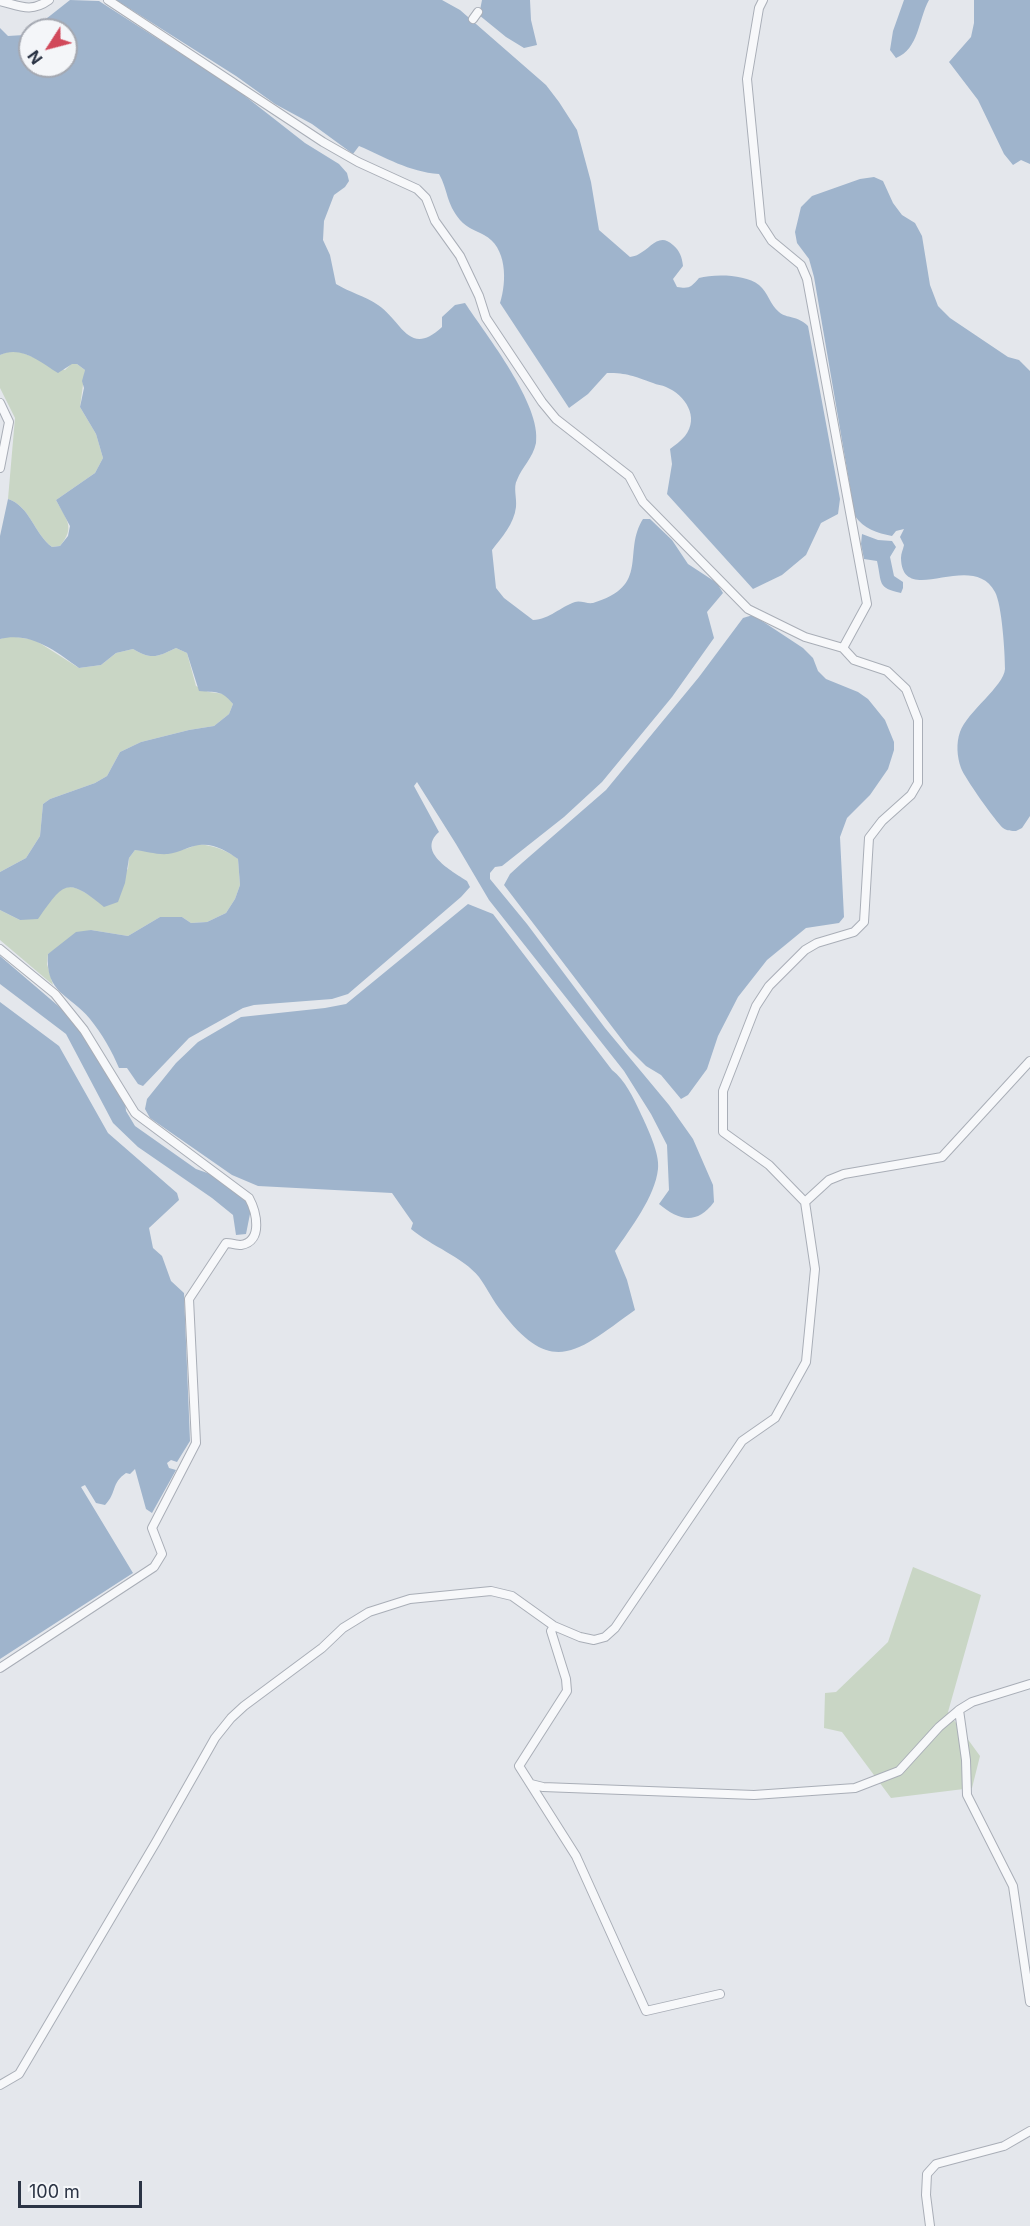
<!DOCTYPE html>
<style>
body{margin:0}
#map{position:relative;width:1030px;height:2226px;overflow:hidden;background:#e4e7ec;font-family:Inter,sans-serif}
canvas{display:block}
.north{position:absolute;left:18px;top:18px;width:60px;height:60px;box-sizing:border-box;background:#f4f6f9;border:2px solid #a4a8b1;border-radius:50%;rotate:234deg;font-size:16px;font-weight:700;line-height:24px;text-align:center;color:#2b3445}
.north::after{content:'';display:block;margin:auto;width:21px;height:27px;background:#d1495b;clip-path:polygon(50% 0,100% 100%,50% 72%,0 100%)}
.scale{position:absolute;left:18px;top:2181px;width:124px;height:27px;box-sizing:border-box;border:3px solid #2b3445;border-top:0;padding-left:8px;font-size:18px;line-height:21px;white-space:nowrap;color:#2b3445;-webkit-text-stroke:4px #f4f6f9;paint-order:stroke}
</style>
<div id="map">
<canvas width="1030" height="2226"></canvas>
<div class="north">N</div>
<div class="scale">100 m</div>
</div>
<script>
const g = document.querySelector('canvas').getContext('2d');
g.lineJoin = 'round';
function fill(path, color) { g.fillStyle = color; g.fill(path, 'evenodd'); }
function trace(path, color, width, dash) { g.strokeStyle = color; g.lineWidth = width; g.lineCap = dash ? 'butt' : 'round'; g.setLineDash(dash || []); g.stroke(path); }
const green = new Path2D(`
 M9,351H18L65,370L71,364H77L85,370L80,407L96,434L103,458L95,473L56,500C66,519 76,527 60,546L52,547C34,534 30,506 8,499L15,418L0,388V355Z
 M10,636L35,640L79,668L101,665L116,653L133,649C152,660 157,657 176,648L187,653L196,686L209,692L225,694L233,704L229,714L214,726L189,730L141,742L120,752L107,776L95,783L50,799L43,804L40,836L26,858L0,872V639Z
 M198,844C214,846 225,849 238,859L240,885L235,899L226,913L207,922L191,923L182,917H160L128,936L91,930L48,954L47,964L53,985L0,940V910L20,920C31,912 57,887 69,887C77,887 84,892 91,896L128,869L129,858L135,850C156,852 179,854 198,844Z
 M913,1567L981,1595L948,1712L980,1756L972,1788L891,1798L842,1732L824,1728L825,1693L836,1692L888,1642Z`);
const water = new Path2D(`
 M70,0L99,1L236,89L305,143L339,164L347,173L349,181L345,187L334,195L324,221L323,240L330,255L336,284C349,292 365,296 378,305C402,321 409,358 442,327V317L455,305L465,303C486,335 542,405 536,443C533,458 522,467 517,480C513,487 517,498 516,507C514,524 502,537 492,550L496,588L504,598L533,620C550,619 560,607 575,602C580,600 587,604 593,603C651,586 622,552 643,519H650L672,540L688,564L717,583L723,593L707,612L714,638L672,697L602,782L564,817L502,866L495,867L490,873V879L527,924L605,1028L669,1105L693,1139L713,1185L714,1202C697,1225 679,1221 659,1204L669,1190L667,1145L651,1114L624,1071L489,900L456,844L417,782L414,786L439,832C416,852 452,871 467,881L470,887L461,897L348,994L332,999L254,1005L243,1008L189,1038L143,1086L138,1084L127,1068H119C112,1051 102,1034 90,1019C70,994 45,994 48,954L76,932L91,930L128,936L160,917H182L191,923L207,922L226,913L235,899L240,885L238,859C227,851 214,843 199,845C189,846 179,853 168,854C157,855 145,851 135,850L129,858L125,883L118,902L104,907C66,876 64,883 38,919L20,920L0,910V872L26,858L40,836L43,804L50,799L95,783L107,776L120,752L141,742L189,730L214,726L229,714L233,704C221,689 216,693 199,691L187,653L176,648C157,657 152,660 133,649L116,653L101,665L79,668C56,651 30,631 0,639V536L8,499C30,506 34,534 52,547L60,546L68,536L70,526L56,500L95,473L103,458L96,434L80,407L84,388L82,381L85,370L77,364H72L58,373C40,362 21,345 0,355V28L8,36L24,35L30,31V66H66V30H32Z
 M116,0H442L460,10L546,85L559,102L577,130L591,182L599,230L630,257C633,256 636,256 639,254C651,248 659,232 673,245C680,251 682,257 683,266L673,279L677,287C690,289 691,287 699,278C714,274 745,274 759,285C768,292 770,305 779,312C787,319 797,315 808,326L840,499L838,514L821,523L806,555L782,575L753,589L667,494L672,464L670,449C675,445 681,441 685,436C700,417 685,395 666,387C662,385 657,385 653,383C633,376 628,373 607,373L588,394L569,408L500,303C507,281 507,247 484,235C475,230 467,228 460,220C446,203 448,190 439,174C409,172 385,157 359,146L353,154L312,124L275,104L236,76Z
 M482,0H530L531,20L537,45L524,48L506,37L479,15Z
 M904,0H929C918,20 919,49 896,58L890,50L893,31Z
 M974,0H1030V164L1021,160L1013,165L1004,154L978,100L949,62L971,37L974,23Z
 M874,177L883,181L893,203L902,215L915,223L922,236L930,285L938,306L950,318L1008,357L1019,360L1030,371V816L1022,828L1016,831C1012,831 1007,831 1003,828C996,822 964,777 961,768C957,757 956,743 960,732C967,712 1004,686 1005,669C1005,653 1002,605 995,592C972,549 902,609 901,558C901,553 903,550 904,545L900,537L904,529L896,531L892,536C877,533 864,529 855,516L814,277L809,259L797,243L795,232L801,207L812,196L860,179Z
 M862,534L878,540L892,541L896,547L890,557L894,576L903,582V588L901,593C877,588 882,583 877,561L864,559L861,544Z
 M753,615L803,648L813,658L818,671L826,679L858,692L868,699L885,720L894,742V750L888,769L870,795L847,818L840,837L844,917L839,923L806,928L767,960L738,997L718,1036L707,1069L688,1095L681,1099L661,1075L646,1066L629,1049L504,885L510,874L522,863L606,790L699,677L743,618Z
 M468,904L493,914L612,1070C625,1080 633,1097 640,1112C647,1127 660,1153 658,1169C655,1197 630,1229 615,1251L627,1280L635,1310C579,1350 553,1379 502,1312C493,1301 487,1288 479,1277C463,1257 431,1246 411,1229L413,1223L392,1193L258,1186L232,1175L150,1118L145,1109L147,1099L176,1063L198,1042L241,1017L325,1008L346,1004Z
 M0,956L77,1022L125,1101L126,1111L135,1126L196,1169L213,1175L252,1204L246,1234L236,1235L233,1215L212,1198L138,1147L113,1123L66,1034L0,984Z
 M0,1002L59,1046L108,1133L177,1193L179,1200L149,1228L153,1248L162,1256L171,1281L184,1293L190,1441L177,1462L171,1460L167,1463L169,1468L176,1470L152,1513L146,1509L135,1469L130,1474L126,1473C111,1483 117,1493 105,1505L96,1503L85,1485L81,1487L133,1573L0,1659Z`);
const street = new Path2D(`
 M108,0L323,142L358,162L417,189L426,198L435,221L460,256L479,296L486,318L542,402L556,419L629,476L643,502L748,609L805,637L843,648
 M763,0L759,8L747,79L761,224L772,241L801,265L807,279L867,604L843,648L854,660L887,671L906,689L918,720V783L911,795L882,821L869,838L864,922L854,932L817,943L805,950L769,986L756,1006L723,1091V1132L769,1165L805,1202
 M0,1C20,6 31,13 49,0
 M473,19L478,12
 M0,403L9,422L0,468
 M0,949L55,994L84,1030L135,1113L249,1198C256,1211 264,1241 241,1245C237,1245 230,1243 226,1243L189,1299L196,1443L152,1528L162,1554L154,1567L0,1668
 M554,1626L551,1631L566,1679L567,1691L519,1766L576,1856L646,2011L720,1994
 M959,1710L966,1760L967,1795L1013,1886L1030,2002
 M531,1784L543,1787L754,1795L855,1788L899,1771L939,1727L959,1710L972,1702L1030,1684
 M0,2085L19,2074L156,1842L215,1738L231,1718L244,1706L322,1648L343,1628L369,1612L410,1599L491,1591L512,1596L554,1626L580,1637L594,1640L605,1637L615,1628L742,1441L775,1418L806,1362L815,1269L805,1202L829,1180L844,1174L942,1157L1030,1061
 M930,2226L926,2195L927,2174L936,2164L1004,2146L1030,2131`);
fill(green, '#c9d6c5');
fill(water, '#9fb4cc');
trace(street, '#a9aeb7', 10);
trace(street, '#f7f8fa', 8);
</script>
